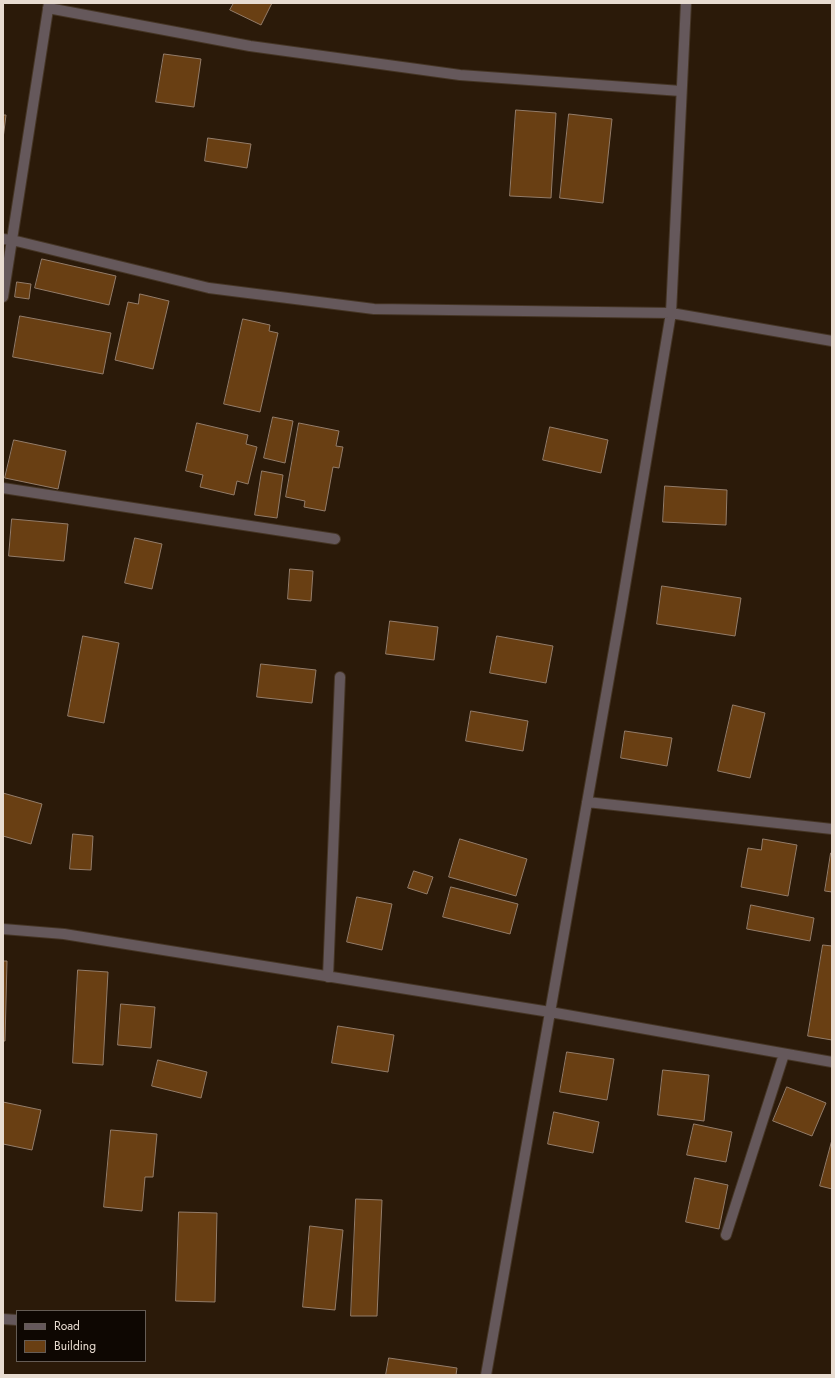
<!DOCTYPE html>
<style>
body{margin:0}
#map{position:relative;width:835px;height:1378px;overflow:hidden;background:#2b1a09;font-family:Jost,sans-serif}
canvas{display:block}
.frame{position:absolute;inset:0;border:4px solid #e8dcd1;pointer-events:none}
.legend{position:absolute;left:16px;top:1310px;width:130px;height:52px;box-sizing:border-box;background:#0e0702;border:1px solid #655c55;margin:0;padding:5px 7px;list-style:none;font-size:12px;color:#e8dcd1}
.legend li{display:flex;align-items:center;gap:8px;height:20px}
.legend b{width:20px;border:1px solid #655c55}
</style>
<div id="map">
<canvas width="835" height="1378"></canvas>
<div class="frame"></div>
<ul class="legend">
<li><b style="height:5px;background:#65585b"></b>Road</li>
<li><b style="height:11px;background:#693f13"></b>Building</li>
</ul>
</div>
<script>
const g = document.querySelector('canvas').getContext('2d');
g.lineJoin = 'round';
function fill(path, color) { g.fillStyle = color; g.fill(path, 'evenodd'); }
function trace(path, color, width, dash) { g.strokeStyle = color; g.lineWidth = width; g.lineCap = dash ? 'butt' : 'round'; g.setLineDash(dash || []); g.stroke(path); }
const building = new Path2D(`
 M234,3H272L261,25L230,10Z
 M164,54L201,59L194,107L156,102Z
 M516,110L556,113L551,198L510,196Z
 M569,114L612,119L603,203L560,198Z
 M3,115H6L3,139Z
 M208,138L251,144L247,168L205,161Z
 M42,259L116,276L109,305L35,288Z
 M17,282L31,284L29,299L15,297Z
 M140,294L169,301L153,369L115,360L128,302L138,304Z
 M20,316L111,333L103,374L13,357Z
 M243,319L270,325L269,331L278,333L260,412L224,404Z
 M273,417L293,421L285,463L264,458Z
 M197,423L248,435L246,444L257,447L248,484L237,481L234,495L200,487L203,475L186,471Z
 M299,423L339,431L336,446L343,447L339,468L333,467L325,511L304,507L305,501L286,497Z
 M550,427L608,440L601,473L543,460Z
 M14,440L66,451L58,489L5,478Z
 M262,471L283,475L277,518L255,515Z
 M665,486L727,490L726,525L663,522Z
 M12,519L68,524L64,561L9,556Z
 M135,538L162,544L152,589L125,583Z
 M290,569L313,571L311,601L288,599Z
 M662,586L741,598L735,636L657,624Z
 M390,621L438,627L434,660L386,654Z
 M83,636L119,643L104,723L68,716Z
 M497,636L553,646L546,683L490,673Z
 M261,664L316,670L312,703L257,697Z
 M733,705L765,713L750,778L718,771Z
 M471,711L528,721L523,751L466,741Z
 M625,731L672,738L667,766L621,758Z
 M3,793L42,804L31,844L3,836Z
 M73,834L93,836L91,870L70,869Z
 M460,839L527,859L516,896L449,877Z
 M763,839L797,845L788,896L741,887L748,848L761,850Z
 M831,853H832V892L825,891Z
 M414,871L433,877L427,894L408,888Z
 M451,887L518,904L510,934L443,917Z
 M357,897L392,904L382,950L347,942Z
 M751,905L814,918L810,941L747,929Z
 M823,945L832,946V1040L808,1036Z
 M3,961H7L5,1041H3Z
 M78,970L108,972L103,1065L73,1063Z
 M121,1004L155,1007L151,1048L118,1045Z
 M338,1026L394,1035L388,1072L332,1063Z
 M567,1052L614,1059L607,1100L560,1092Z
 M158,1060L207,1072L201,1098L152,1086Z
 M663,1070L709,1075L704,1121L658,1115Z
 M787,1087L826,1103L812,1136L773,1121Z
 M3,1102L41,1110L32,1150L3,1144Z
 M554,1112L599,1122L593,1153L548,1144Z
 M694,1124L732,1132L726,1162L687,1155Z
 M111,1130L157,1134L153,1177H145L142,1211L104,1207Z
 M832,1140V1189L820,1186Z
 M695,1178L728,1185L719,1229L686,1222Z
 M356,1199L382,1200L377,1316H351Z
 M179,1212L217,1213L215,1302L176,1301Z
 M310,1226L343,1230L335,1310L303,1307Z
 M389,1358L457,1368L456,1375H386Z`);
const minor = new Path2D(`
 M48,8L250,46L460,75L681,91
 M3,239L12,240L209,288L374,309L671,313L832,341
 M3,297L49,3
 M3,488L335,539
 M587,802L832,829
 M3,929L64,934L550,1012L832,1062
 M328,977L340,677
 M726,1235L784,1054
 M3,1319L17,1320
 M486,1375L621,610L671,313L686,3`);
fill(building, '#693f13');
trace(building, '#937c69', 1);
trace(minor, '#453525', 12);
trace(minor, '#65585b', 10);
</script>
